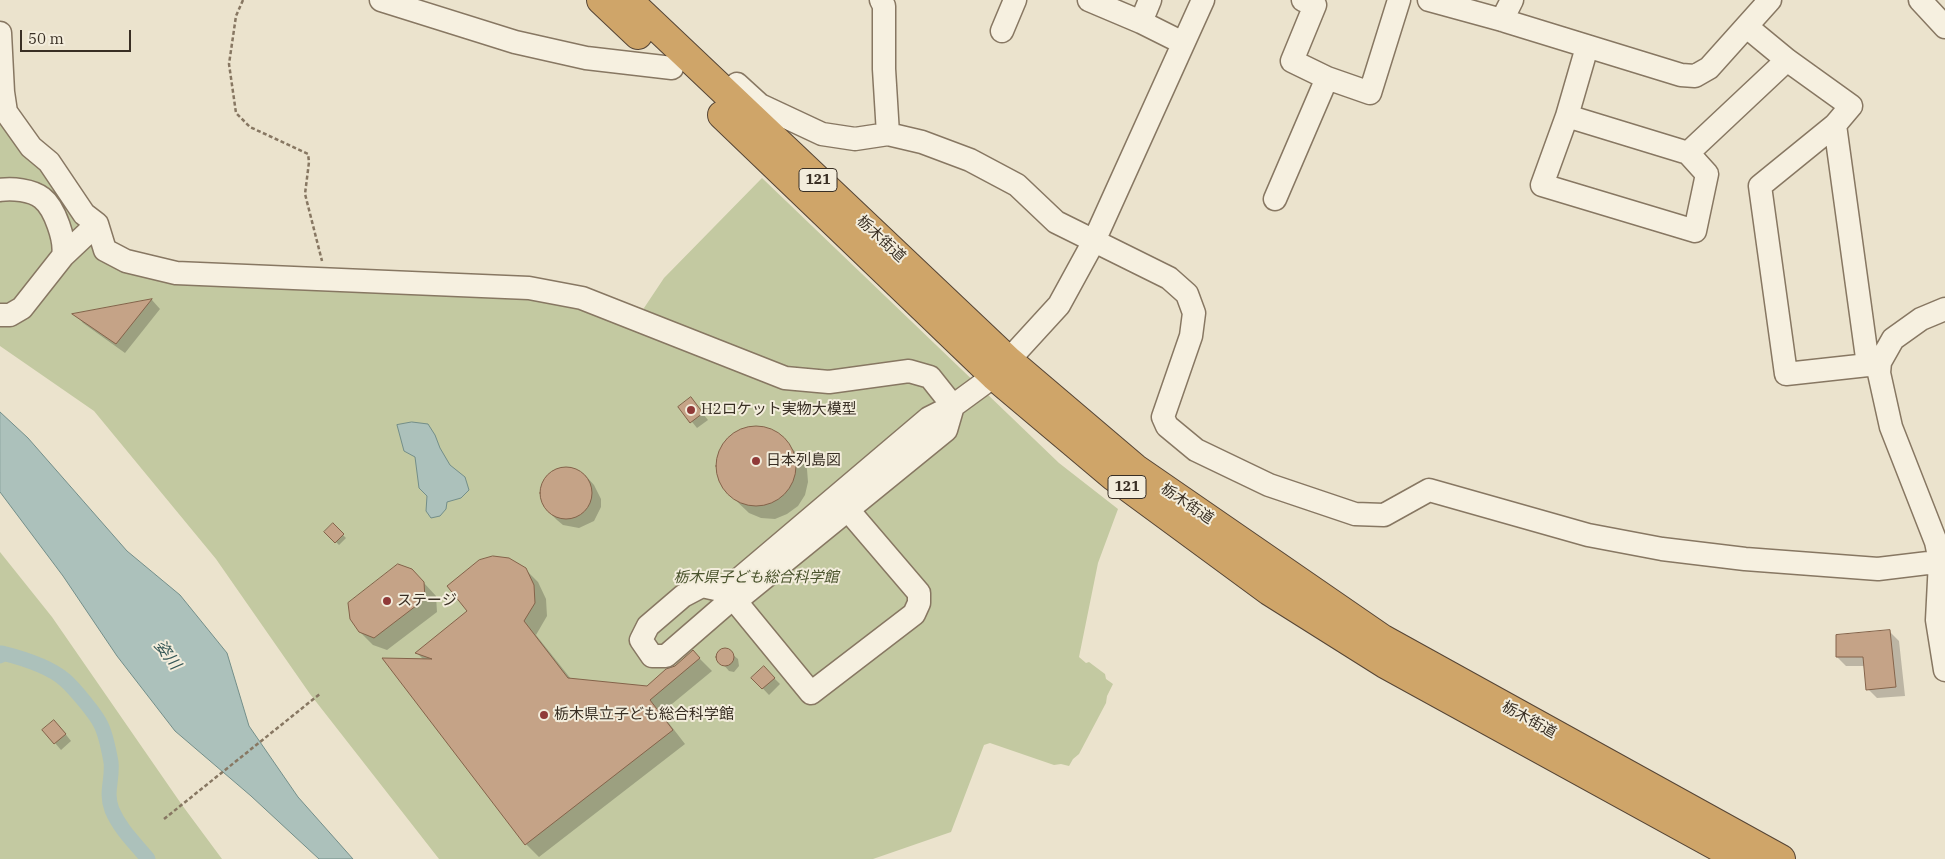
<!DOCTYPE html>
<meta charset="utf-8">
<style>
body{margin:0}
#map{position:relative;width:1945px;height:859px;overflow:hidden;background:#ebe3cd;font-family:"IBM Plex Serif",serif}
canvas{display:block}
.scale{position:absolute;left:20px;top:30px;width:111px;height:22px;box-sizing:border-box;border:2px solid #392f24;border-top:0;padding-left:6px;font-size:15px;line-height:18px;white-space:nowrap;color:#392f24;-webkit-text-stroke:4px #f3eddc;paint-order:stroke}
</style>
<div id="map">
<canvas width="1945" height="859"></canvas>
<div class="scale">50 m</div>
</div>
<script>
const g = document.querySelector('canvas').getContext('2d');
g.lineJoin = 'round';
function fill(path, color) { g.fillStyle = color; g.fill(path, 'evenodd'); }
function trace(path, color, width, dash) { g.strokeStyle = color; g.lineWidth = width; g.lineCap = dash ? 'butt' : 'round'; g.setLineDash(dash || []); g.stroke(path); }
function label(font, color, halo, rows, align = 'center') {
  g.font = font + ' "IBM Plex Serif","Noto Sans JP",serif'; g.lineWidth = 4; g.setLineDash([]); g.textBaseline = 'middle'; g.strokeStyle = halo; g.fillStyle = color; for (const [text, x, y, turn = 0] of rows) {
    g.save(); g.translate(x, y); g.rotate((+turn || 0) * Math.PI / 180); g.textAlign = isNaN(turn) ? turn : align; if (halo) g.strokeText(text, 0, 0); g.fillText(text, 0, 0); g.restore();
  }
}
const green = new Path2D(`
 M0,123L47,166L99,256L529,295L581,306L632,326L664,278L762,178L1059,463L1118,509L1098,563L1079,657L1086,663L1089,662L1105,674L1106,679L1113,684L1107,696L1106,703L1079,754L1073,759L1069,766L1061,764L1054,765L990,743L984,745L951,832L873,859H439L310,694L216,559L94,411L0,346Z
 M0,552L52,617L182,805L222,859H0Z`);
const water = new Path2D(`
 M0,412L28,438L127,551L180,595L227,653L249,726L298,797L353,859H319L251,796L175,731L117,656L63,576L0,492Z
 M412,422L428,424L435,435L440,448L450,465L465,477L469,490L461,498L447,502L446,509L440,516L431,518L426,511L427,496L419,488L415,457L404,451L397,425Z`);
const shadow = new Path2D(`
 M152,300L160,309L125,353L83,323L75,314Z
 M691,399L708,420L697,428L680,407Z
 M756,427L768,429L779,435L801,458L807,469L808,482L805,495L798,506L787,514L775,519L761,518L749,513L726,491L719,480L717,467L718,455L724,444L733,435L744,429Z
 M569,467L577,470L585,475L594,485L601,499V507L594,521L579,528L563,525L557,520L547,510L543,502L541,494L542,485L546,477L552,471L560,468Z
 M333,525L346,538L339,545L326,532Z
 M525,569L538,582L546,599L547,616L536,635L571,679L647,687L693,652L712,671L661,713L685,744L539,857L526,844L385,659L424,660L417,653Z
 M412,570L436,596L437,612L387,650L373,645L360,632Z
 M1890,632L1899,641L1905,696L1877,698L1868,689L1865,666H1846L1837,657Z
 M722,650H727L738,659L739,666L734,672L729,671L717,657Z
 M764,668L780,684L769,695L753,678Z
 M60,727L71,741L61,750L44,730Z`);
const canal = new Path2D(`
 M0,656L2,653C22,658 49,666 65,680C74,688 96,714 101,725C106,735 109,751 111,762C113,780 105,792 112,810C120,829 135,843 148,859`);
const building = new Path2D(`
 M152,299L116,344L72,314Z
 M691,397L703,413L690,423L678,407Z
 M716 466a40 40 0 1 1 80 0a40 40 0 1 1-80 0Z
 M540 493a26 26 0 1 1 52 0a26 26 0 1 1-52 0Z
 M333,523L344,534L335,543L324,532Z
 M493,556L509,558L526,568L534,585L535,603L524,621L568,678L647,686L666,669L675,666L693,650L700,658L650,700L673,730L525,845L382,658L432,659L415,653L467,611L447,586L479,560Z
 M398,564L412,569L424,582L425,599L374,638L359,632L350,619L348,603Z
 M1890,630L1896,687L1866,690L1863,657H1836V635Z
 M716 657a9 9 0 1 1 18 0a9 9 0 1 1-18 0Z
 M764,666L775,678L762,689L751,678Z
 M54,720L66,734L54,744L42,730Z`);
const path = new Path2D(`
 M243,0L236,16L229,64L236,113L250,127L308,154L309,162L305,194L322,261
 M164,819L321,693`);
const minor = new Path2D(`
 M381,0L515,42L586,58L672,68
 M881,0L884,6V69L888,134
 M1089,0L1141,22L1183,43
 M1303,0L1315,5L1292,61L1327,78L1370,93L1399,0
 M1429,0L1502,20L1681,75L1695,76L1709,68L1770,0
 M1920,0L1945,27
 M1502,20L1512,0
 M1141,22L1150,0
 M1747,27L1787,60L1851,106L1835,125L1760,186L1786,374L1868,365L1880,362L1893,339L1921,319L1945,309
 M1002,31L1015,0
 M0,33L3,92L6,112L31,147L49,162L84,214L97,224L105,250L126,261L176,273L529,288L582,298L785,378L829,382L909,371L930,377L953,406
 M737,84L760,105L822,134L855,139L888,134L922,142L970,160L1017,185L1056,222L1169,278L1187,294L1194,313L1191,336L1163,417L1167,426L1196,450L1269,485L1355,514L1384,515L1429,490L1588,535L1662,549L1745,559L1878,569L1945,561
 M1567,116L1688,153L1707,174L1695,231L1542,185L1567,116L1587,47
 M1835,125L1868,365
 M1688,153L1787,60
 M0,190C12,188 32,190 42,198C55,208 66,241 63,256L22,308L10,315H0
 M1275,199L1327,78
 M63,256L97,224
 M1880,362L1879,373L1891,427L1936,542L1940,561L1937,620L1945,670
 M953,406L946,430L742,596L733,598L666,656H652L641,640L648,626L683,596L702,586L725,591L929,418L953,406L994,376L1059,305L1094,241L1203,0
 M733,598L811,693L914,614L919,603V593L848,510`);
const highway = new Path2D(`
 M601,0L638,35
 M628,0L1008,360L1135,468L1383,639L1781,859
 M722,115L994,376L1114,477L1269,591L1385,664L1740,859`);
const markers = [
 [691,410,5,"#903a38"],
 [756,461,5,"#903a38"],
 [387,601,5,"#903a38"],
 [544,715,5,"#903a38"]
];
const shields = [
 [818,180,38],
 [1127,487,38]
];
const shieldNames = [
 ["121",818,180],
 ["121",1127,487]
];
const streetNames = [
 ["栃木街道",881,239,43],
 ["栃木街道",1187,504,34],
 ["栃木街道",1529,720,29]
];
const poiNames = [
 ["H2ロケット実物大模型",701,410],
 ["日本列島図",766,461],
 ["ステージ",397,601],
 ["栃木県立子ども総合科学館",554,715]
];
const parkNames = [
 ["栃木県子ども総合科学館",756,578]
];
const waterNames = [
 ["姿川",167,655,53]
];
fill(green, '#c3c9a1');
fill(water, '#acc1bb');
trace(water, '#738e89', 1);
fill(shadow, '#0003');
trace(canal, '#acc1bb', 15);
fill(building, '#c5a387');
trace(building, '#84634a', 1);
trace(minor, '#877762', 25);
trace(highway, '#564535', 30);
trace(path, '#877762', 2.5, [4, 2.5]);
trace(minor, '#f6f0e0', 22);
trace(highway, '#cfa569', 28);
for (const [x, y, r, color] of markers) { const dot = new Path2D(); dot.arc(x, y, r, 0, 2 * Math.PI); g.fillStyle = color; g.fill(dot); trace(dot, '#f3eddc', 2); }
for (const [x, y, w] of shields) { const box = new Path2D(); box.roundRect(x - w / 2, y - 11.5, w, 23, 4); g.fillStyle = '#f3eddc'; g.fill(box); trace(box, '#392f24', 1); }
label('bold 14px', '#392f24', null, shieldNames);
label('15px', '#392f24', '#f3eddc', streetNames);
label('15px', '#392f24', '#f3eddc', poiNames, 'left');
label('italic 15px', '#49532c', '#f3eddc', parkNames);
label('italic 16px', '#355756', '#f3eddc', waterNames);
</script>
